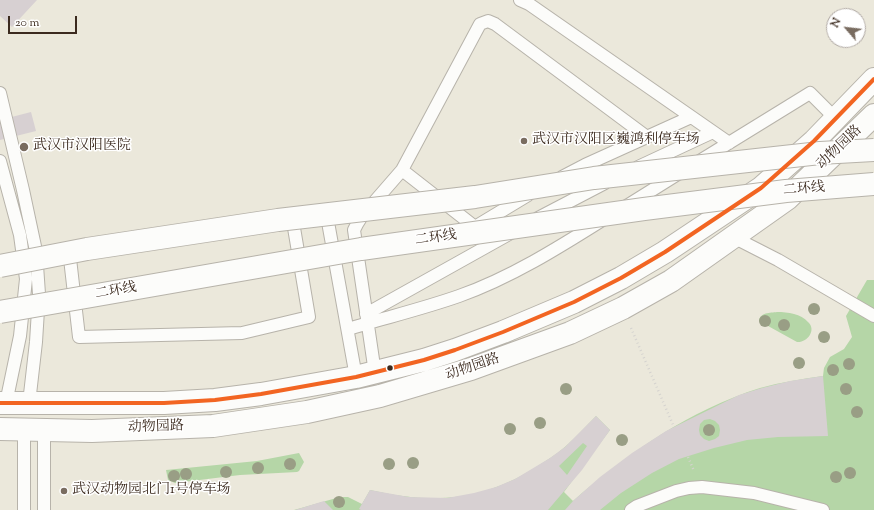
<!DOCTYPE html>
<meta charset="utf-8">
<style>
body{margin:0}
#map{position:relative;width:874px;height:510px;overflow:hidden;background:#ebe8db;font-family:"Sorts Mill Goudy",serif}
canvas{display:block}
.north{position:absolute;left:826px;top:8px;width:40px;height:40px;box-sizing:border-box;background:#fff;border:1px solid #b1aaa5;border-radius:50%;rotate:298deg;font-size:11px;font-weight:700;line-height:16px;text-align:center;color:#3b2a1e}
.north::after{content:'';display:block;margin:auto;width:14px;height:18px;background:#796c60;clip-path:polygon(50% 0,100% 100%,50% 72%,0 100%)}
.scale{position:absolute;left:8px;top:16px;width:69px;height:18px;box-sizing:border-box;border:2px solid #3b2a1e;border-top:0;padding-left:5px;font-size:12px;line-height:14px;white-space:nowrap;color:#3b2a1e;-webkit-text-stroke:3px #fff;paint-order:stroke}
</style>
<div id="map">
<canvas width="874" height="510"></canvas>
<div class="north">N</div>
<div class="scale">20 m</div>
</div>
<script>
const g = document.querySelector('canvas').getContext('2d');
g.lineJoin = 'round';
function fill(path, color) { g.fillStyle = color; g.fill(path, 'evenodd'); }
function trace(path, color, width, dash) { g.strokeStyle = color; g.lineWidth = width; g.lineCap = dash ? 'butt' : 'round'; g.setLineDash(dash || []); g.stroke(path); }
function label(font, color, halo, rows, align = 'center') {
  g.font = font + ' "Sorts Mill Goudy","Noto Serif SC",serif'; g.lineWidth = 3; g.setLineDash([]); g.textBaseline = 'middle'; g.strokeStyle = halo; g.fillStyle = color; for (const [text, x, y, turn = 0] of rows) {
    g.save(); g.translate(x, y); g.rotate((+turn || 0) * Math.PI / 180); g.textAlign = isNaN(turn) ? turn : align; if (halo) g.strokeText(text, 0, 0); g.fillText(text, 0, 0); g.restore();
  }
}
const green = new Path2D(`
 M867,280H874V510H294L340,497H348L362,504L370,490C431,504 479,502 533,469C544,462 556,455 566,446C576,437 586,426 596,416L610,430L564,492L573,501C628,453 690,410 760,388C781,382 802,379 823,376L824,368L830,357L844,349L852,337L846,316Z
 M777,312C788,312 801,314 808,322C817,330 807,343 797,342L759,321C760,312 770,313 777,312Z
 M299,453L304,462L299,471L297,472L240,475L175,483L168,480L166,470L257,461Z`);
const building = new Path2D(`
 M0,0H37L12,27L0,16Z
 M31,112L36,131L0,140V120Z
 M823,376L828,436L778,437L747,440L714,448L679,459L652,473L621,493L600,510H565L573,501L600,477L632,453L666,431L739,395L762,388L790,381ZM710,419L715,421L719,425L720,430L719,436L715,439L709,441L704,439L700,435L699,430L700,424L704,420Z
 M596,416L610,430L582,470L548,510H361L359,509L370,490L409,497L447,498L474,493L496,487L515,479L550,458L565,447ZM583,443L587,446L567,475L559,466Z
 M324,501L333,510H295Z`);
const path = new Path2D(`
 M631,328L674,427
 M688,457L694,471`);
const lane = new Path2D(`
 M520,0L529,4L729,143
 M0,93L23,190L36,251L39,294L36,342L29,403
 M0,161L20,235L26,279L20,336L6,403
 M698,162L810,93L836,119
 M638,167L713,132
 M402,170L475,227L528,195
 M562,177L585,165L691,117
 M625,207L681,172
 M325,211H326L356,377
 M538,218L605,183
 M733,237L778,260L874,316
 M71,250H69L79,337L242,333L309,317L292,216
 M366,314L511,233
 M348,329C384,318 422,309 459,296C510,278 558,248 604,219
 M375,373L354,230L357,224L362,216L402,170L480,24L488,21L495,24L647,137
 M24,429V510
 M44,430V510
 M631,510L637,506L676,491L689,488L702,487L754,493L823,510`);
const secondary = new Path2D(`
 M0,403H164L215,400L261,394L356,377L424,360L455,350L503,332L574,302L621,278L665,252L761,188L814,141L874,79
 M0,429L92,431L213,426L307,412L380,396L471,369L570,333L623,308L671,281L787,199L874,115`);
const highwayBridge = new Path2D(`
 M0,266L87,249L278,220L475,197L594,178L820,153L874,150
 M0,312L361,249L644,209L786,191L874,184`);
const bus1 = new Path2D(`
 M0,403H164L215,400L261,394L356,377L424,360L455,350L503,332L574,302L621,278L665,252L761,188L814,141L874,79`);
const trees = [
 [814,309],
 [765,321],
 [784,325],
 [824,337],
 [799,363],
 [849,364],
 [833,370],
 [566,389],
 [846,389],
 [857,412],
 [540,423],
 [510,429],
 [709,430],
 [622,440],
 [413,463],
 [290,464],
 [389,464],
 [258,468],
 [226,472],
 [850,473],
 [186,474],
 [174,476],
 [836,477],
 [339,502]
];
const markers = [
 [524,141,4,"#796c60"],
 [24,147,5,"#796c60"],
 [390,368,3.5,"#3b2a1e"],
 [64,491,4,"#796c60"]
];
const poiNames = [
 ["武汉市汉阳区巍鸿利停车场",532,141],
 ["武汉市汉阳医院",33,147],
 ["武汉动物园北门1号停车场",72,491]
];
const streetNames = [
 ["动物园路",840,148,-44],
 ["二环线",804,190,-5],
 ["二环线",436,239,-8],
 ["二环线",116,292,-10],
 ["动物园路",473,368,-19],
 ["动物园路",156,428,-2]
];
fill(green, '#b5d6a7');
fill(building, '#d7d0d2');
trace(lane, '#b7b3aa', 14);
trace(secondary, '#b7b3aa', 24);
trace(path, '#d5d3cf', 2.5, [1, 3]);
trace(lane, '#fcfcfa', 12);
trace(secondary, '#fcfcfa', 22);
trace(highwayBridge, '#b7b3aa', 24, []);
trace(highwayBridge, '#fcfcfa', 22);
trace(bus1, '#f26522', 4);
g.fillStyle = '#999e85';
for (const [x, y] of trees) { g.beginPath(); g.arc(x, y, 6, 0, 2 * Math.PI); g.fill(); }
for (const [x, y, r, color] of markers) { const dot = new Path2D(); dot.arc(x, y, r, 0, 2 * Math.PI); g.fillStyle = color; g.fill(dot); trace(dot, '#fff', 1.5); }
label('14px', '#3b2a1e', '#fff', poiNames, 'left');
label('14px', '#3b2a1e', '#fff', streetNames);
</script>
